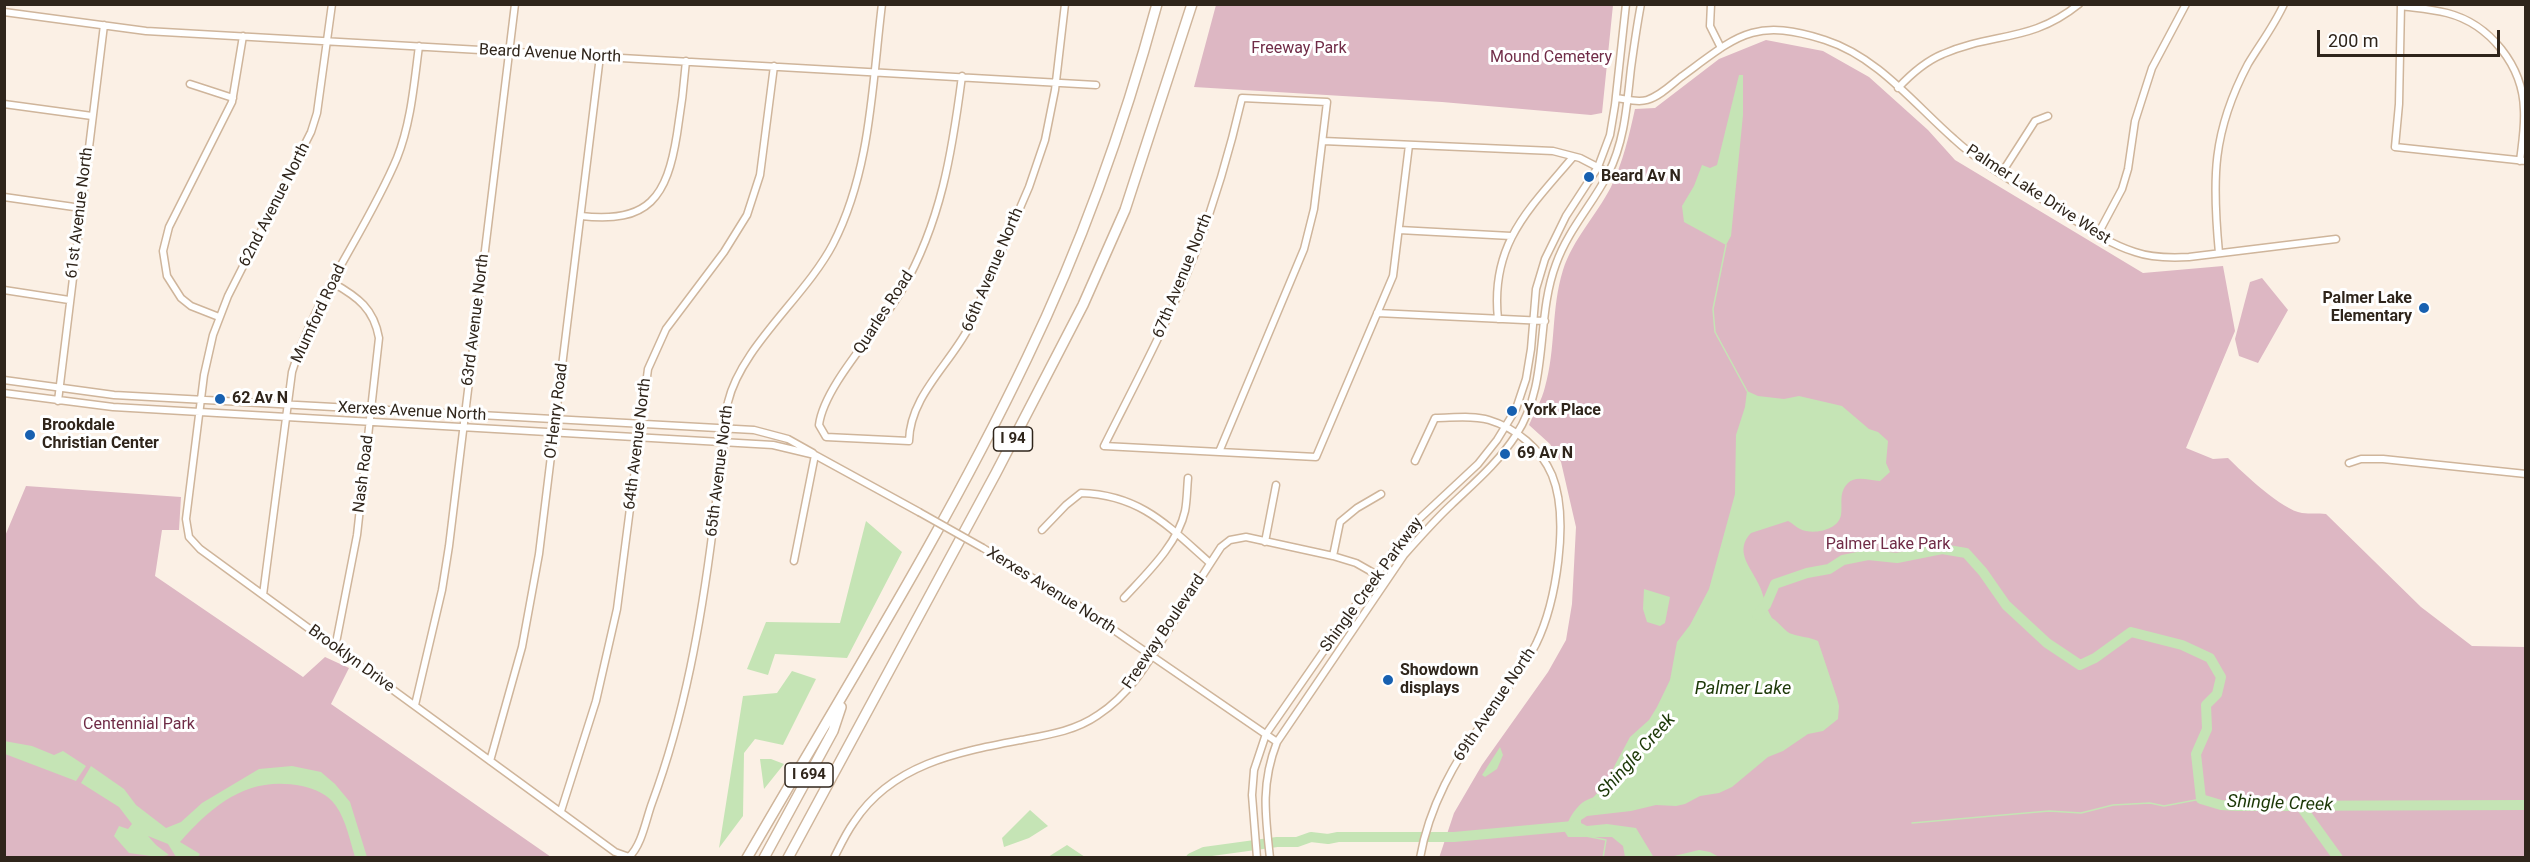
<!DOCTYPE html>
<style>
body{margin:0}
#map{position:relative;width:2530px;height:862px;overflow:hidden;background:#fbf0e5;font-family:Roboto,sans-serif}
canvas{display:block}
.frame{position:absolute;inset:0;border:6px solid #2f251b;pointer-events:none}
.scale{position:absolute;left:2317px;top:30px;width:183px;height:27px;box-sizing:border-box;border:3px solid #2f251b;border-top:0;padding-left:8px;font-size:18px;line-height:21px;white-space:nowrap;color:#2f251b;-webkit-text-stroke:4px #fff;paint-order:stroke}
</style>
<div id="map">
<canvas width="2530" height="862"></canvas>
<div class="frame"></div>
<div class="scale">200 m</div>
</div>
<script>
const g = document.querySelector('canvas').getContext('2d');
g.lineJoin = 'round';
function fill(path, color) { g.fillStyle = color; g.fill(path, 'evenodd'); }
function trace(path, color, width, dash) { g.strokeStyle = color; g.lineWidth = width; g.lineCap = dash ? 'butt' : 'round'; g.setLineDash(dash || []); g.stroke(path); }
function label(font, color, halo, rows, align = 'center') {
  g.font = font + ' Roboto,sans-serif'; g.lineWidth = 6; g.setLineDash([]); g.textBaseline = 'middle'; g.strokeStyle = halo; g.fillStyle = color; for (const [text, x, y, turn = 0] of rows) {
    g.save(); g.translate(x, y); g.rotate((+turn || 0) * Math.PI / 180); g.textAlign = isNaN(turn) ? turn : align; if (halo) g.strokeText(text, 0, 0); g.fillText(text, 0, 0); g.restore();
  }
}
const green = new Path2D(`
 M1216,5H1613L1602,113L1591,115L1442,102L1194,87Z
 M1766,40L1823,51L1869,77L1928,130L1955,160L2143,273L2223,266L2235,331L2186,448L2213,459L2228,458C2243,473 2282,510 2302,513C2310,514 2318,513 2326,514L2421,607L2472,646L2525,647V857L1439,858L1454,813L1482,765L1548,672L1566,640L1572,604L1576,527L1561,462L1550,444L1529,425C1534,413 1542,400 1545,387C1556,349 1551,308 1563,270C1573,239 1596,216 1611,187C1623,162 1629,136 1635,109L1655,108L1719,59Z
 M2262,278L2288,310L2258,363L2239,356L2235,339L2250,282Z
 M26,486L181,497L179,530H162L155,576L303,677L325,657L349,668L331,704L551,857L5,858V536Z`);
const water = new Path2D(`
 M1739,75H1743V115L1731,236L1726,245L1684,222L1682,206L1694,186L1702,165L1710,168L1717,165Z
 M1747,391L1758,396L1784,399L1799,396L1842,406L1869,429L1878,432L1888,441L1886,463L1890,472L1880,481C1870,481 1856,475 1848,483C1838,493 1843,504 1841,515C1838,531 1812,535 1800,529C1796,527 1792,523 1788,521L1751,533C1734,551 1750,566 1758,583C1764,594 1765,607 1772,618C1780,623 1786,633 1792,634C1800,637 1810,637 1818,641L1837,698L1839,706L1838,719L1823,731L1808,734L1783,751L1768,757L1732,787L1719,793L1700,796L1685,804L1676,806L1656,805L1631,811L1587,816L1581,820V823L1587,826L1607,824L1636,828L1653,856L1658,857H1625L1623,846L1612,837H1568L1565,832C1567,821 1576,805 1587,800C1596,795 1602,798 1610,790V775L1616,763L1630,737L1649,720L1657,707L1670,680L1677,642L1690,625L1709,589L1735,494L1736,435L1745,407Z
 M866,521L902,552L847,658L775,654L768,675L747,669L766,622L840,623Z
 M1644,589L1670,597L1665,623L1660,626L1647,622L1643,609Z
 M792,671L816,679L783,745L755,739L744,753L743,816L719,848L743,696L777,693Z
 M4,741L32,746L54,755L63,751L86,766L76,781L5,754Z
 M1500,747L1503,755L1497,769L1485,777L1482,775Z
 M760,759H771L784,764L764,789Z
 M91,766L124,789L136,805L166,828L181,822L202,803L259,769L292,766L321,772L335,784L350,802L367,857H355C350,841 346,820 336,806C328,794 315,789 302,786C249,775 213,804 180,842L200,854L198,857H176L168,844L148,836L156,845L169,855L158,857L129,853L114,836L119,826L128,829L132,824L119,807L81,783Z
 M1030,810L1048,826L1029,838L1004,847L1002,838Z
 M1067,845L1085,857H1048Z
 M1699,850L1710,852L1719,857H1670Z`);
const stream = new Path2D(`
 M1726,245L1713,309L1715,332L1747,391
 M1912,823L2049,811L2081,813L2113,805L2150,803L2164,806L2201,799
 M1581,835L1606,840L1603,858`);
const river = new Path2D(`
 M1757,615L1766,605L1775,584L1807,573L1829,569L1843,560L1868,555L1897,558L1942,549L1966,553L1983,572L2006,605L2047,643L2080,665L2095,658L2131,632L2182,645L2210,658L2221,677L2217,694L2206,705L2207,729L2196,754L2201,799L2221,805L2237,806L2526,805
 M1594,804L1618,778
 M2299,804L2338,858
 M1191,858L1204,852L1277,842H1297L1311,837L1328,839L1338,837H1454L1573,826`);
const minor = new Path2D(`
 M332,4L317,113L311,132L228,296L213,335L204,375L186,519L189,537L200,549L615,852L629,857C642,845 646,819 652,803C685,714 701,622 713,528C716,500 720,471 724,443C725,429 724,415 728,402C741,347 806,296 833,244C871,170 872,85 882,4
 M1711,4L1710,26L1721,48
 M2401,4L2399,104L2395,147L2526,161
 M2401,6C2416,8 2432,9 2447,13C2490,24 2523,66 2524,110C2525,127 2522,144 2520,161
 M4,12L146,31L1096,85
 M962,76C952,153 941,222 902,290C880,328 824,385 819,425L826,437L909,441C910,397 948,366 968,329L1029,187L1045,140L1055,90L1065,4
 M190,84L233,98
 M1898,88C1911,74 1926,61 1943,54C1993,32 2031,43 2079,4
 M1616,98C1626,99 1637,103 1647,100C1660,96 1671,85 1681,77C1737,36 1753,17 1825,40C1878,57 1914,104 1954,139C1982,165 2016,183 2048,203C2076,220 2103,242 2135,252C2152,258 2171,258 2189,257L2336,239
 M4,104L92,116
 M1323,141L1553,151L1580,158L1609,173
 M2001,174L2035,121L2048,116
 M4,197L81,208
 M581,216C649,224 667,197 677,134C681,110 684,86 686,61
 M1399,230L1511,236
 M2098,234L2122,189L2128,169L2135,121L2152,68L2186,4
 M2219,253C2212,179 2212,132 2248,64C2260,44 2274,26 2284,4
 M333,283C358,297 374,309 379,338L357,535L335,648
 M4,290L69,300
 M1377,313L1545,321
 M219,317L191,306L181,298L167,276L163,251L169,227L232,102L243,36
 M1498,319C1490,244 1529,209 1573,157
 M4,380L114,395L754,430L788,439L813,453
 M4,393L113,407L773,445L815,455L919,512
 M58,401L104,25
 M1219,452L1304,249L1314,209L1327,102L1242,98C1230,150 1215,201 1196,251C1170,319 1136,382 1104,446L1316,457L1393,276L1409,145
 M1415,461L1435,418C1452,418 1473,415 1489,420C1516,428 1541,449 1552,475C1570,519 1556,603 1536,644C1522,671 1502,694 1485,719C1455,761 1429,806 1420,858
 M2349,463L2361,459H2383L2526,474
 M1042,530L1066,505L1081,493C1141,495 1168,526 1210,563
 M1265,542L1276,485
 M983,548L1076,604L1277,742
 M1333,556L1340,522L1357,508L1381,494
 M794,561L815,455
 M263,595L292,372C314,298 367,230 397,158C411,123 414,84 419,46
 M1124,598C1146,574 1178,544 1185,511C1187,501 1187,489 1188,478
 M415,705L442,590L449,546L515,4
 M490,761L522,647L539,554L600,56
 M561,811L596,701L617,609L648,369L666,329L724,252L747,215L760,175L774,66
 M834,858C840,846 846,833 854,822C892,764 958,752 1021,740C1048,735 1075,731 1098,715C1135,691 1154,652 1177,616C1191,593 1206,570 1221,547L1230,540L1246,537L1333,556L1356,563L1386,580
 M1257,858L1252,795L1254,770L1266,734L1394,550L1418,520L1478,464L1497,440L1516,409L1526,379L1531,349L1536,289L1545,259L1566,216L1598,167L1610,135L1615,105L1626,4
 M1270,858C1265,814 1261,783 1277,742L1404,555C1419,538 1434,521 1451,505C1474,483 1498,463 1516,435C1550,383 1535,320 1556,264C1568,230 1592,205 1608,174C1625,141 1627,103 1631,68C1634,46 1637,25 1641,4`);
const highway = new Path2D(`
 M747,858C843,692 945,530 1027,358C1082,244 1124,126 1157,4
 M764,858L833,731L841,707
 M788,858L996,473L1083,305L1125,210L1192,4`);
const minorBridge = new Path2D(`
 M919,512L983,548`);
const markers = [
 [1589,177,6,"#1760b0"],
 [2424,308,6,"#1760b0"],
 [220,399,6,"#1760b0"],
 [1512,411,6,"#1760b0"],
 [30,435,6,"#1760b0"],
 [1505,454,6,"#1760b0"],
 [1388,680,6,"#1760b0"]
];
const shields = [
 [1013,439,39],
 [809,775,48]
];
const shieldNames = [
 ["I 94",1013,439],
 ["I 694",809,775]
];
const parkNames = [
 ["Freeway Park",1299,49],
 ["Mound Cemetery",1551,58],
 ["Palmer Lake Park",1888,545],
 ["Centennial Park",139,725]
];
const streetNames = [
 ["Beard Avenue North",550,54,3],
 ["Palmer Lake Drive West",2038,195,33],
 ["62nd Avenue North",275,205,-63],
 ["61st Avenue North",80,213,-83],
 ["66th Avenue North",993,270,-67],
 ["67th Avenue North",1183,276,-68],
 ["Quarles Road",884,313,-57],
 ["Mumford Road",319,314,-65],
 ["63rd Avenue North",476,320,-83],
 ["O'Henry Road",557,411,-83],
 ["Xerxes Avenue North",412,412,3],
 ["64th Avenue North",638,444,-83],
 ["65th Avenue North",720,471,-83],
 ["Nash Road",364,474,-83],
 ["Shingle Creek Parkway",1372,585,-54],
 ["Xerxes Avenue North",1051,591,32],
 ["Freeway Boulevard",1164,632,-56],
 ["Brooklyn Drive",351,659,36],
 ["69th Avenue North",1495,705,-56]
];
const poiNames = [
 ["Beard Av N",1601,177],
 ["Palmer Lake",2412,299,"right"],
 ["Elementary",2412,317,"right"],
 ["62 Av N",232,399],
 ["York Place",1524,411],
 ["Brookdale",42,426],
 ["Christian Center",42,444],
 ["69 Av N",1517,454],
 ["Showdown",1400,671],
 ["displays",1400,689]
];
const waterNames = [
 ["Palmer Lake",1743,689],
 ["Shingle Creek",1637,756,-48],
 ["Shingle Creek",2280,804,2]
];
fill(green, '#ddb7c3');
fill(water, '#c5e4b5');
trace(stream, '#c5e4b5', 1.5);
trace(river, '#c5e4b5', 10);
trace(minor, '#cfb59b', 9);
trace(highway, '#cfb59b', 12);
trace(minor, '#fff', 6);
trace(highway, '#fff', 9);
trace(minorBridge, '#cfb59b', 9, []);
trace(minorBridge, '#fff', 6);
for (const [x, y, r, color] of markers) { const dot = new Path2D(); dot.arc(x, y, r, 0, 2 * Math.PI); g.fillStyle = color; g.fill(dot); trace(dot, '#fff', 2); }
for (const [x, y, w] of shields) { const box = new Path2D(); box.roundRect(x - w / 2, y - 12, w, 24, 4.5); g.fillStyle = '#fff'; g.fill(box); trace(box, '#2f251b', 1.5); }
label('bold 15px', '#2f251b', null, shieldNames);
label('16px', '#702c47', '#fff', parkNames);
label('16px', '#2f251b', '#fff', streetNames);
label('bold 16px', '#2f251b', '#fff', poiNames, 'left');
label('italic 18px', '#1c3807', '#fff', waterNames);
</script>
